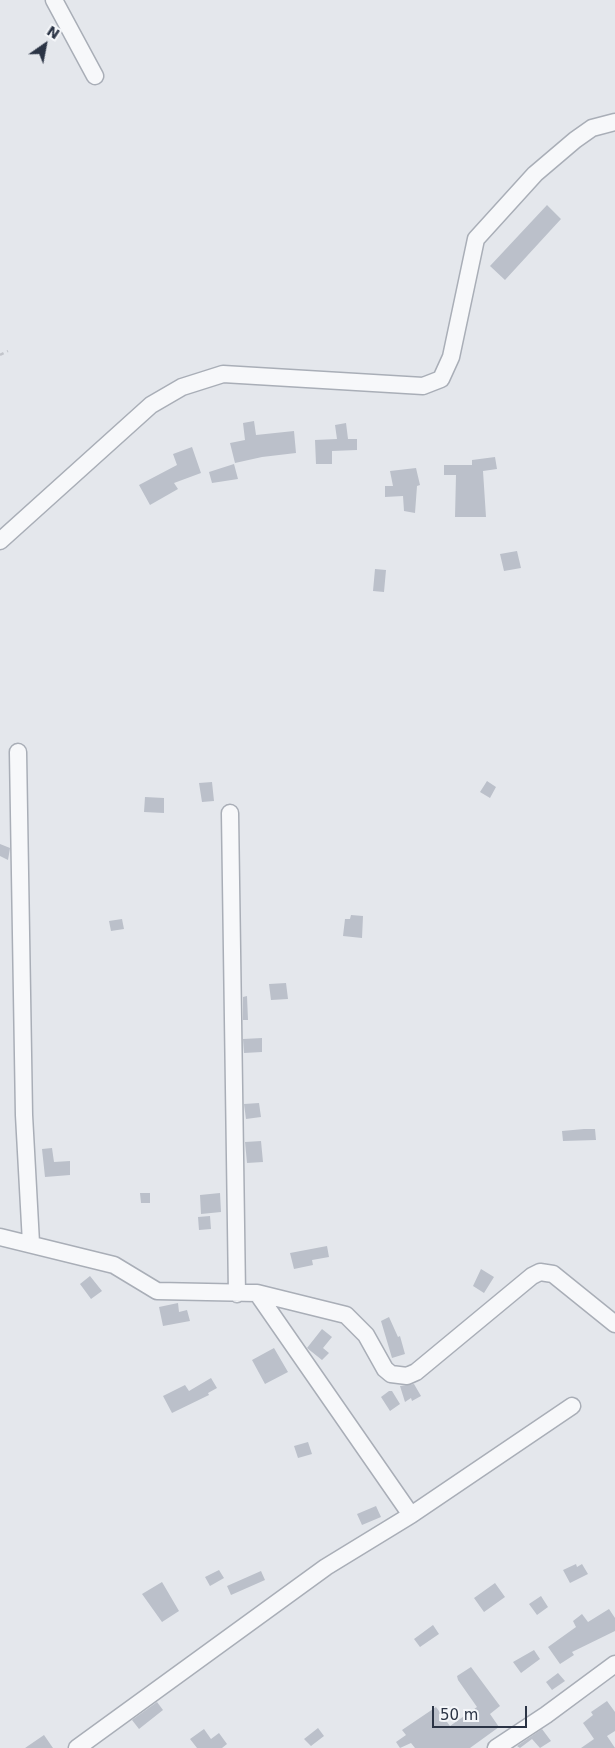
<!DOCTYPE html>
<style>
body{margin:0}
#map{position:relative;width:615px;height:1748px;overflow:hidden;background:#e4e7ec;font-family:"DejaVu Sans",sans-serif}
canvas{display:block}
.north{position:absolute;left:20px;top:20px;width:50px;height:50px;-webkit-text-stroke:4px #f4f6f9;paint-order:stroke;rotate:33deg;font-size:14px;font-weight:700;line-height:20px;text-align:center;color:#2b3445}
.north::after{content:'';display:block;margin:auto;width:18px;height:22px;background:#2b3445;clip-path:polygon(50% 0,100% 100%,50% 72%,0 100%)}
.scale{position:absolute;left:432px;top:1706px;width:95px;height:22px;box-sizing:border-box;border:2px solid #2b3445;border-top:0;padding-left:6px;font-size:15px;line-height:18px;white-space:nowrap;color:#2b3445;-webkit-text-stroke:4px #f4f6f9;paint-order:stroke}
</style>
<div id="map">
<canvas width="615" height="1748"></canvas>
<div class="north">N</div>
<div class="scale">50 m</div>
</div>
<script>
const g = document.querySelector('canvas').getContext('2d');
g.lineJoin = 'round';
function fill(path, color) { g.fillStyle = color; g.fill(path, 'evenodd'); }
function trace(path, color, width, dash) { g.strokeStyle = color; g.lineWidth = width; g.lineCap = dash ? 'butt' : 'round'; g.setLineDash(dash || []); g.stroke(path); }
const building = new Path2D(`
 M547,205L561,219L505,280L490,266Z
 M254,421L256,435L294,431L296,453L262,457L235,463L230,443L245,440L243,423Z
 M346,423L348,439H357V450L332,451V464H316L315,440L337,439L335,425Z
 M192,447L201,473L174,483L178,489L150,505L139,485L177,465L173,454Z
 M495,457L497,469L483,471L486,517H455L456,475H444V465H472V460Z
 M234,464L238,479L212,483L209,472Z
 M416,468L420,485L417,486L415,513L404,511L403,496L385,497V486H393L390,471Z
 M517,551L521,568L504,571L500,554Z
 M375,569L386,570L384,592L373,591Z
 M487,781L496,787L490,798L480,792Z
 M212,782L214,801L202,802L199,783Z
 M145,797L164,798V813L144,812Z
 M0,844L10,848L8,860L0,856Z
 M351,915L363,916L362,938L343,936L345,919H350Z
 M122,919L124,929L111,931L109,921Z
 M286,983L288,999L271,1000L269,984Z
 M247,996L248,1020H243V997Z
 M262,1038V1052L244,1053L243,1039Z
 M259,1103L261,1117L246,1119L244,1104Z
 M584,1129H595L596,1140L563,1141L562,1131Z
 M261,1141L263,1162L247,1163L245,1142Z
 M52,1148L54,1162L70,1161V1175L45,1177L42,1149Z
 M140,1193H150V1203H141Z
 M220,1193L221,1212L201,1214L200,1195Z
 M210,1216L211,1229L199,1230L198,1217Z
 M327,1246L329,1257L312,1260L313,1265L294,1269L290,1253Z
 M481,1269L494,1277L484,1293L473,1286Z
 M90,1276L102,1291L91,1299L80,1284Z
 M178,1303L179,1312L187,1310L190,1321L163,1326L159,1307Z
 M389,1317L398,1337L400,1336L405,1354L392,1358L381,1321Z
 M322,1329L332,1337L323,1348L329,1353L322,1360L307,1348Z
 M274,1348L288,1372L265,1384L252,1360Z
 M211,1378L217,1388L208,1393L209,1395L172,1413L163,1396L185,1385L189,1391Z
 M414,1384L421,1396L412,1401L411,1398L405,1402L400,1386Z
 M389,1391H392L400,1404L390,1411L381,1397Z
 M308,1442L312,1454L298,1458L294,1446Z
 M376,1506L381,1517L362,1525L357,1514Z
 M576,1564L577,1567L582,1564L588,1574L570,1583L563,1570Z
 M219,1570L224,1578L210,1586L205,1577Z
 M261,1571L265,1580L231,1595L227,1586Z
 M162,1582L179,1611L162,1622L142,1594Z
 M495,1583L505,1597L484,1612L474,1598Z
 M541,1596L548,1607L537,1615L529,1604Z
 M609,1609L615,1618V1631L572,1652L574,1655L560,1664L548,1647L576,1627L573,1621L582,1614L588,1622Z
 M433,1625L439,1634L420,1647L414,1639Z
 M534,1650L540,1659L521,1673L513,1662Z
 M471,1667L500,1706L490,1714L499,1727L470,1748H415L411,1743L400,1748L396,1742L406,1735L402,1730L436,1707L450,1726L477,1707L458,1680L457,1676Z
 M558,1673L565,1681L552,1690L546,1682Z
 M607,1701L615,1712V1731L607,1736L615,1748H581L594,1739L583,1723L593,1715L591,1712Z
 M157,1702L163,1710L139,1729L132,1720Z
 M318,1728L324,1736L311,1746L304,1739Z
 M204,1729L211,1739L219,1733L227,1744L222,1748H197L190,1739Z
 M542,1729L551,1741L540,1748L532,1739L520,1748L517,1746Z
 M44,1735L53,1748H25Z`);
const path = new Path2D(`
 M0,355L8,351`);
const minor = new Path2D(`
 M54,0L95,76
 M0,541L151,405L182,387L223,374L423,386L441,379L451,357L476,239L535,174L575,140L592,128L615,122
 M18,752L24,1115L31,1243
 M230,813L237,1294
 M0,1237L114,1265L157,1291L257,1293L346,1315L366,1335L385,1369L391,1374L407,1376L416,1372L532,1276L540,1272L553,1274L615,1324
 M257,1293L411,1515
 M77,1748L326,1567L411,1515L572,1406
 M496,1748L546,1715L615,1664`);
fill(building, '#bbc0ca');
trace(minor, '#a9aeb7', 19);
trace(path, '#c2c5cb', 2.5, [4, 4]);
trace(minor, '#f7f8fa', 16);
</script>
